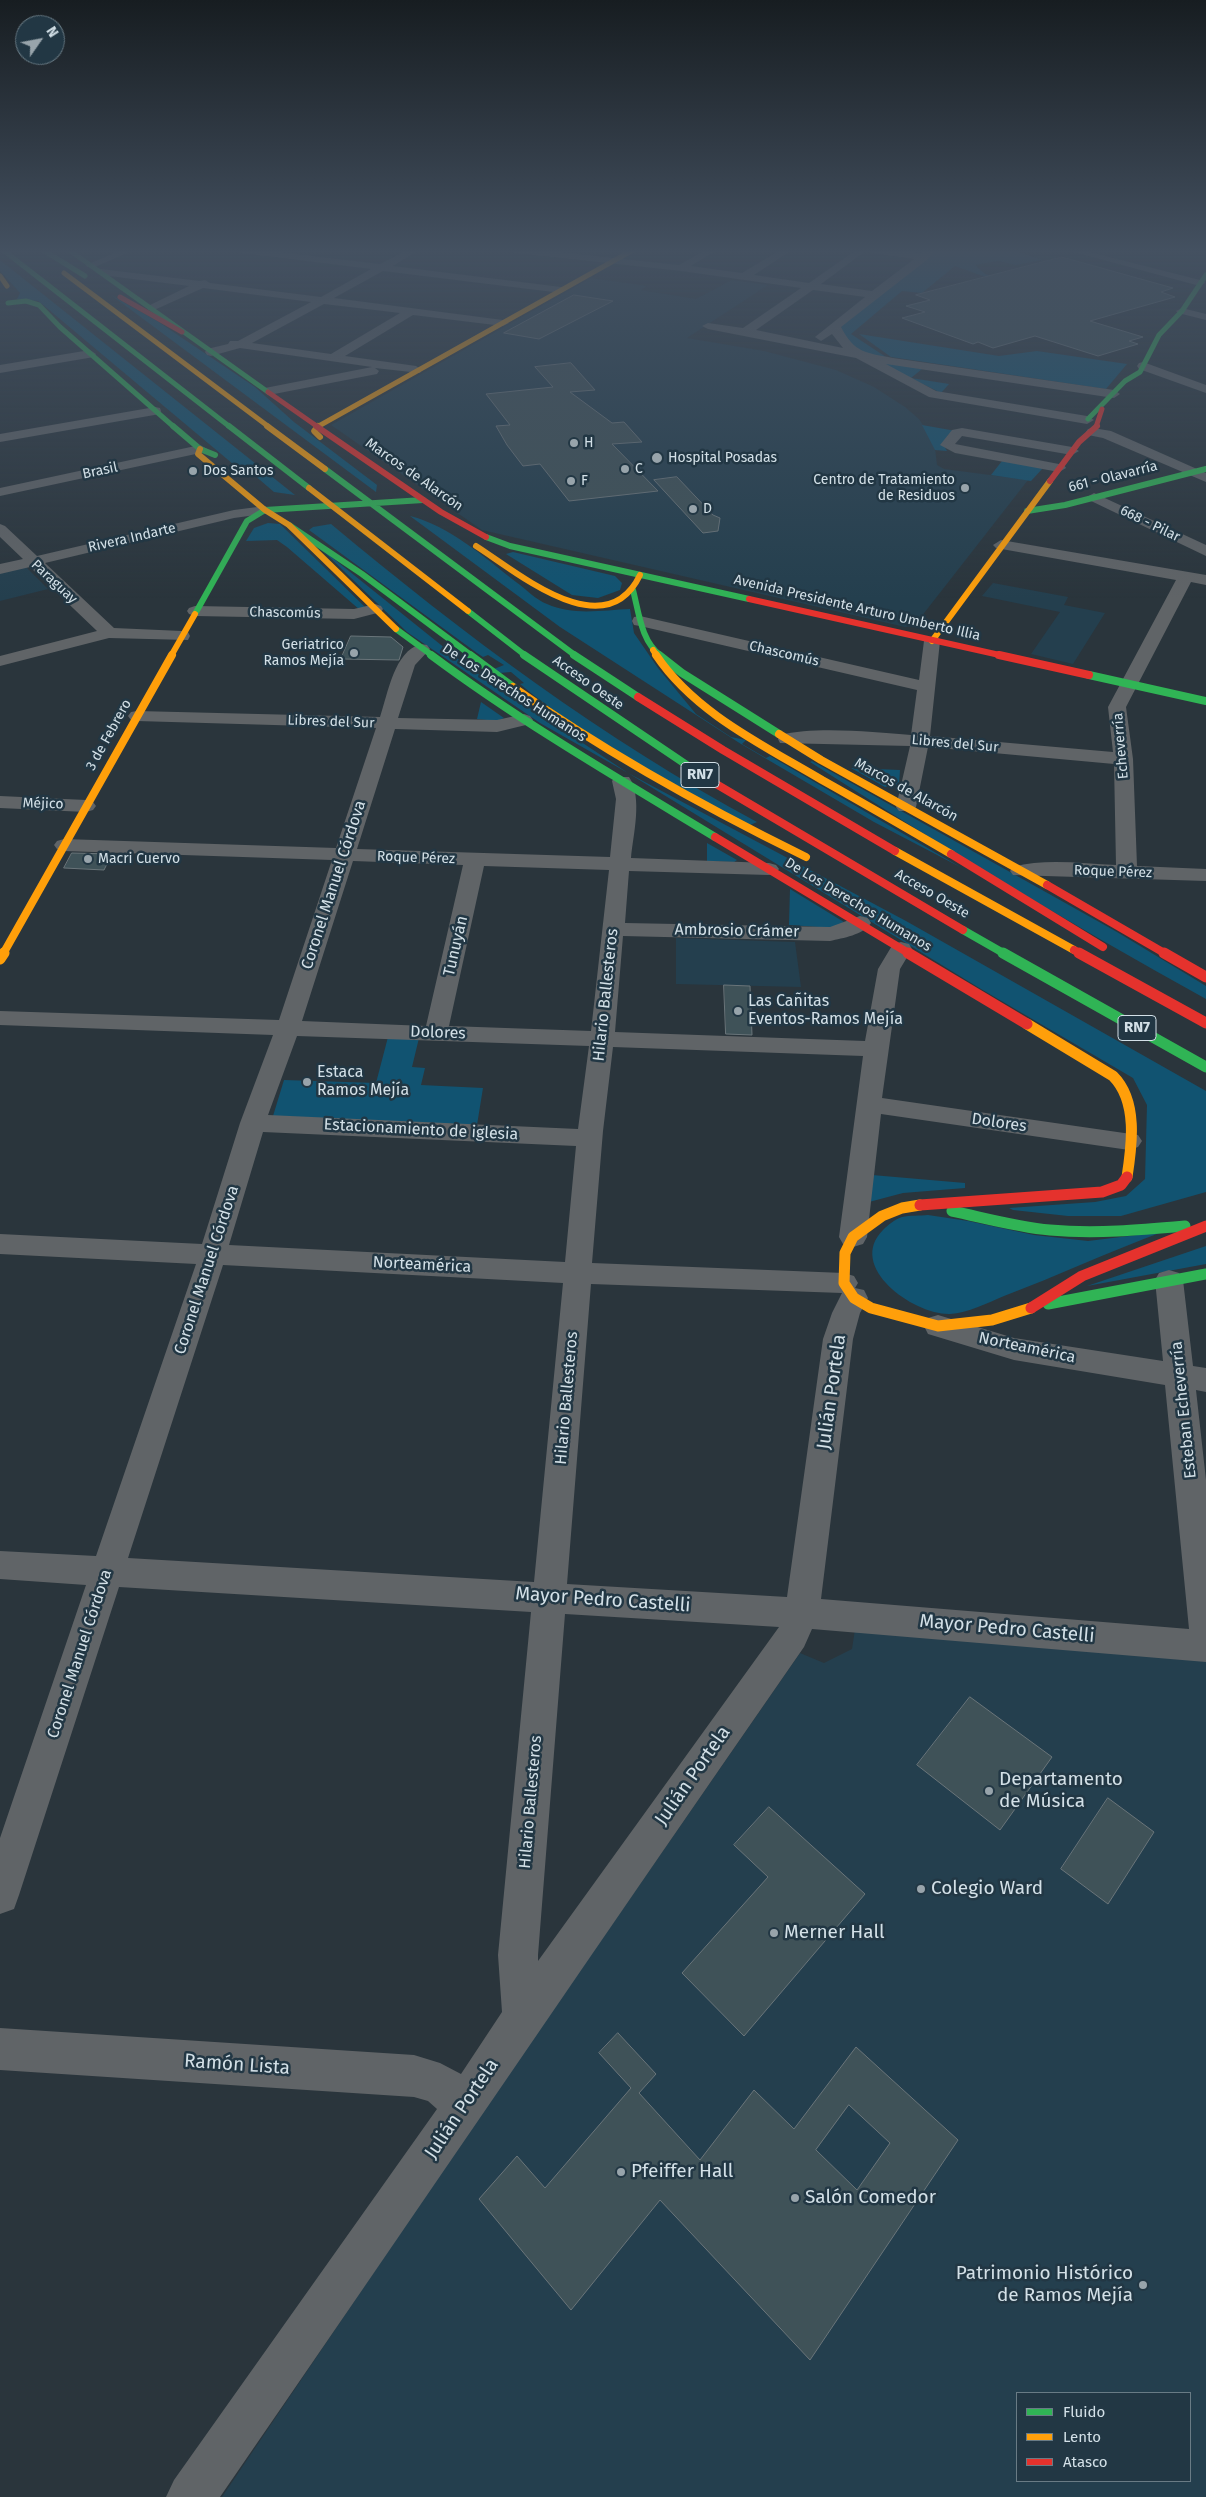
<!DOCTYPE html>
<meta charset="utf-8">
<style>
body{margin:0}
#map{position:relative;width:1206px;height:2497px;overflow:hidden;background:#2a353c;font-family:"Fira Sans",sans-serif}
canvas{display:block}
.legend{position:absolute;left:1016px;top:2392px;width:175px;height:90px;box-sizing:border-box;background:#223744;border:1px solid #697b85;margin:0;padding:6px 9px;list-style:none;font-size:15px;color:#d3e0e7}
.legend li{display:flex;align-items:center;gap:10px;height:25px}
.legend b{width:25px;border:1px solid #697b85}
.north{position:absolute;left:15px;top:15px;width:50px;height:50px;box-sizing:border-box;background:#223744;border:1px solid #697b85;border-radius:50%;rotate:57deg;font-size:14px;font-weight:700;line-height:20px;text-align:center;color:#d3e0e7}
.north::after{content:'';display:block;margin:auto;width:18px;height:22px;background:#98a4ab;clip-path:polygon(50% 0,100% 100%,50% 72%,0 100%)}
</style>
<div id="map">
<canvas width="1206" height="2497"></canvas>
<ul class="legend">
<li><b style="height:6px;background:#30b455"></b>Fluido</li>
<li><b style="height:6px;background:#ff9f0a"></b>Lento</li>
<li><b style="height:6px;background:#e5322d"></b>Atasco</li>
</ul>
<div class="north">N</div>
</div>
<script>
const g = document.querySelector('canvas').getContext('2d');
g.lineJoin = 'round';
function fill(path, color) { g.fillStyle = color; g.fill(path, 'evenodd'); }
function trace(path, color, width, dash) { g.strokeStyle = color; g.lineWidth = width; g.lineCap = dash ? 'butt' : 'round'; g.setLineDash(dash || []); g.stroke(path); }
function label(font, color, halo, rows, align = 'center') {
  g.font = font + ' "Fira Sans",sans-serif'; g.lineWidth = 5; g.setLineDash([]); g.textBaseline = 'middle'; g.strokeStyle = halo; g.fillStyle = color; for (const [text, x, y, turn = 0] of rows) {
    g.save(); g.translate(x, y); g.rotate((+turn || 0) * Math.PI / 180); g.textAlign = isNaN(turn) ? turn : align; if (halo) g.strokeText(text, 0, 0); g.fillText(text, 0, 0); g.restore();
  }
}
const built = new Path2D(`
 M591,278L647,286L641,290L696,299L732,280L768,285L687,338L764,351L836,370L874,387L905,407L919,419L926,430L935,448L937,465L944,469L1028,480L914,626L905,627L482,530L331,425Z
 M24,565L48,589L0,601V571Z
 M993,583L1068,597L1064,605L1105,613L1073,664L1031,654L1060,612L982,596Z
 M676,938L795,942L801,987L676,984Z
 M855,1629L1206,1656V2497H222L480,2115L800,1653L824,1663L852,1649ZM1017,2393H1190V2481H1017Z`);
const green = new Path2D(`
 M935,250H1013L1043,260L1016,265L998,261L975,265L985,274L1001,279L994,280L955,266L922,293L902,291L851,334L889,359L858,351L840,331L842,325Z
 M0,260L295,495L274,492L246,468L239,469L42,304L38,301L17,299L20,293L0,271Z
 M111,295L157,321L255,387L294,422L377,485L376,492Z
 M859,334L999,356L1037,351L1127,364L1106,389L891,357Z
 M884,362L922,369L911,378L949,384L941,393L882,364Z
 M922,425L956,431L948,435L943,444L947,451L935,450Z
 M1002,461L1043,468L1031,481L991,475Z
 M410,516C450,526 484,557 516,582C526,589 536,600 547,604C573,616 603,610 630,609L634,633L658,668L696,714L731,737L746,740L742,744L766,758L770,756L962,868L874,822L741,744L560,627Z
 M268,523L280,524L366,608L360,610L287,547L277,540L246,541L254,528Z
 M331,524C464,635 603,739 757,822L748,826C669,783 589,742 520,684L524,683L511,672L499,673L494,669L504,665L488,655L483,657L477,653L309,530L313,527Z
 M319,547L471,669L628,773L906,921L1206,1091V1192L1121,1216H1068L1013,1210L1009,1208L1095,1202L1126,1196L1145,1179L1147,1105L1133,1078L981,989L628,773L540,723L407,632Z
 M513,552L615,576L622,583L620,590L598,598L572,595L506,554Z
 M481,702L504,718L497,721L477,719Z
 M812,761L1117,932L1206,986V999C1072,925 940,845 810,762Z
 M851,768L900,770L899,785L885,787Z
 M707,843L737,860L734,862L707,861Z
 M790,889L844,922L834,928L789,925Z
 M388,1037L419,1038L412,1067L425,1068L421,1085L483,1088L477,1125L273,1116L284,1080L376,1083Z
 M872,1175L965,1183V1188L903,1193L869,1202Z
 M928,1215L968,1221L1034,1235L1088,1241L1162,1232C1108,1252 1057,1276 1004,1296C987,1303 968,1313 950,1314C914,1315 846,1267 883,1230C888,1225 895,1219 902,1217C910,1215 920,1216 928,1215Z
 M1206,1246V1264L1087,1286Z`);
const building = new Path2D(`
 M1062,257L1173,288L1161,292L1175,297L1090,321L1143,337L1129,341L1138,344L1098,356L1035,336L993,348L978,342L973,344L902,318L925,312L906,306L930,300L916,295Z
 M574,295L613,301L539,339L504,333Z
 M571,363L595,390L570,392L612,423L624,422L642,442L612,444L658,491L569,501L540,464L523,466L507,445L496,426L510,425L486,394L553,387L535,367Z
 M677,477L713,515L720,518L718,531L703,533L654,480Z
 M351,636L391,637L403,647L399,660L341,659Z
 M72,853L112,854L104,870L64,868Z
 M724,985L750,986L752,1035L726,1034Z
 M970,1697L1052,1757L1000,1830L917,1765Z
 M1108,1798L1154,1832L1108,1904L1061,1869Z
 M769,1807L865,1894L744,2036L682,1973L768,1877L734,1845Z
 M618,2033L656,2074L639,2093L700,2160L754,2090L794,2129L856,2047L958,2140L810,2360L660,2200L571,2310L479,2199L517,2156L545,2188L631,2088L599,2053ZM849,2105L890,2143L857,2190L816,2150Z`);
const street = new Path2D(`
 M121,250H134L95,267H87L86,265Z
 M236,250H263L380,264L407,250H419L393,266L561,287L566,290L561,293L383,271L334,298L503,320L509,323L503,326L413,315L345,356L416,366L422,370L420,373L375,368L379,371L377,374L269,395L263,391L265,388L372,367L240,348L211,356L207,355L205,352L207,349L228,344L230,341H238L311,302L203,288L152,311L148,310V306L189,286L101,275L96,272L101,269L200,281L205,280L210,283L321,297L371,269L241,253ZM324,304L400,313L331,354L252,343Z
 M510,250H541L679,265L705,250H717L691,266L742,273L780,250H792L754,275L809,283L856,250H893L920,253L925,250H936L928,259L841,327C854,353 867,353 893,358L1114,390L1120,394L1114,398L886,364L936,391L1087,416L1094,420L1087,424L929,397L856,358L708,329L702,326L708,323L743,328L801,288L681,271L515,253ZM867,250L872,253L914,259L872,291L821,284ZM813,290L865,297L815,337L821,341L832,334L843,348L756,330Z
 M1066,250H1082L1204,281L1205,283L1200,286Z
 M1182,308L1206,314V320L1178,313L1176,311Z
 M90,350L96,354L94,357L0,373V365Z
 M1143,362L1206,385V393L1139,369L1137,366L1139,363Z
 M155,407L160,408L161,411L160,414L0,442V434Z
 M962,428L1072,447L1079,451L1072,455L962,436L955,444L1064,465L1066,468L1059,472L955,453L940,445L952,430Z
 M1093,428L1111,431L1206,473V482L1103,438L1088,435L1086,432L1088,429Z
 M200,445L207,449L205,452L0,496V488Z
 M1094,493L1206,545V556L1089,500L1087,497Z
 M265,506L272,510L270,513L234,518L45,563L114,628L182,631L188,632L190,636L188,640L109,638L0,666V656L97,631L30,567L0,574V564L23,559L0,537V524L5,526L37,556L234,510Z
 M1001,540L1206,575V585L1191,582L1126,707L1133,759L1137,866L1206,869V881L1013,875L1010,871L1013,867C1046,858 1083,864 1116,865L1114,764L928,747L916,807L913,811H899L896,807L910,746L780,743L778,739L780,735C816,726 874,732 911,735L917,690L640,626L634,625L632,621L634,617L640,616L919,680L924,641L926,637H938L940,641L930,736L1113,752L1108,707L1176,580L996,548L993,545Z
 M375,604L381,606L383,609L381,612L354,619L195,616L189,614L187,611L189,608L195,606L354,609Z
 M421,644L427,645L430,649L415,665L398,718L497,720L524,714L530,716L533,720L530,724L497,732L395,729L357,849L610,857L616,799L612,781L615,777H629C643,798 633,835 631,858L769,863L776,865L779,869L776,873L769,875L629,871L625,923L830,927L860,916L868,918L871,923C863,935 843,938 830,941L623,936L615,1032L865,1041L878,969L893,944L901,942L909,944L912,949L900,969L882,1098L1138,1135L1142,1141L1138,1147L1129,1150L881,1114L867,1237L863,1244L853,1247L843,1244L839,1237L863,1056L613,1047L603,1131L592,1263L844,1273L854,1276L858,1283L855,1288L864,1290L868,1298L860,1313L853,1339L821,1599L1189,1629L1165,1385L1014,1360L928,1334L924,1326L928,1318L938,1315L1014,1338L1163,1361L1155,1280L1159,1273L1169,1270L1179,1273L1183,1280L1193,1366L1206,1368V1392L1196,1390L1206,1480V1662L812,1629L804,1647C608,1929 415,2214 220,2497H166L174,2480L437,2109L428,2101L414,2097L0,2070V2028L414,2055L440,2063L461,2074L502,2012L498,1955L531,1612L119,1587L19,1895L14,1909L0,1914V1838L86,1585L0,1579V1551L96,1556L196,1264L0,1254V1234L202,1244L240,1123L273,1035L0,1025V1011L279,1020L332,860L64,851L57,849L54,845L57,841L64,839L336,848L376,728L137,721L131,720L128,716L131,712L137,711L380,717C388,694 394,651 421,644ZM353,861L463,865L426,1026L302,1021ZM484,866L609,870L591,1031L449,1026ZM297,1036L589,1046L578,1129L268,1115ZM263,1132L576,1146L565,1262L229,1245ZM223,1265L563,1283L534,1582L128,1558ZM591,1284L842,1293L832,1313L823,1339L787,1597L567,1584ZM565,1614L779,1627L538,1961V1955Z
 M0,796L86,800L93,802L96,806L93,810L86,812L0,808Z`);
const fastFar3 = new Path2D(`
 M3,250L230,427
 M43,250L85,276
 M69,250L268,392
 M8,303L26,301L39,305L60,327L174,427
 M1088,419L1125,381L1140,372L1159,335L1182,311L1206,275`);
const fastFar2 = new Path2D(`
 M173,426L200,449L215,455
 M229,426L309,488
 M325,469L576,656
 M1027,511L1065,505L1206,469
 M289,525L362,574L472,656
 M486,537L510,546L749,599
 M633,590C639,613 641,641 661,656
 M468,611L526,656
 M195,614L247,521L265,510L423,500
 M396,629L433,656`);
const fastFar1 = new Path2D(`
 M431,655C521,722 619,779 715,837
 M470,655L513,687
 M524,655L706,778
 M574,655L638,697
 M659,655L682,673L779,734
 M1089,675L1206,701
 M963,930L1005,954`);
const fast = new Path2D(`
 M1003,953L1206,1067
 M952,1211C985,1218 1017,1227 1050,1230C1095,1234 1140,1230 1185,1226
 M1048,1304L1206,1274`);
const slowFar3 = new Path2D(`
 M64,273L269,427
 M0,276L7,286
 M317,427L633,250`);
const slowFar2 = new Path2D(`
 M267,426L325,469
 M318,426L314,431L320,437
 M200,449L198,454L265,510L289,525L396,629
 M309,488L468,611
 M476,546C517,572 605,648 640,575
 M932,641L1050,481
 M653,650L657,656
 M171,656L195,614`);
const slowFar1 = new Path2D(`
 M656,655C695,713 763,745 822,780C865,804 908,829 951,854
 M513,687C606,753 704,807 806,857
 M779,734L821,760L1047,885
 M895,851L1074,950
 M3,954L172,655`);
const slow = new Path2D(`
 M0,959L4,953
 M1027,1024L1113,1076C1138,1101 1132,1145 1127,1177
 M920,1205L902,1208L882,1216L853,1237L845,1253L844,1283L854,1298L871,1308L938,1326L992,1320L1031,1308`);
const jamFar3 = new Path2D(`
 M120,297L182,332
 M268,392L318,427
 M1096,427L1102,409`);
const jamFar2 = new Path2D(`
 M316,426L441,512L486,537
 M1050,481L1079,442L1097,426
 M749,599L1004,656`);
const jamFar1 = new Path2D(`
 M999,655L1089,675
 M638,697L723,750L895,851
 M706,778L963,930
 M715,837L910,954
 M951,854L1103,947
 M1047,885L1166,954
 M1074,950L1081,954`);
const jam = new Path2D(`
 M908,953L1027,1024
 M1079,953L1206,1023
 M1164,953L1206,977
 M920,1205L1102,1192L1121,1185L1127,1177
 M1031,1308L1082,1276L1206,1226`);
const markers = [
 [574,443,5,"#98a4ab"],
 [657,458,6,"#98a4ab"],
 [625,469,5,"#98a4ab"],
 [193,471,5,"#98a4ab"],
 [571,481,5,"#98a4ab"],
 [965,488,5,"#98a4ab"],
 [693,509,5,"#98a4ab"],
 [354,653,5,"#98a4ab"],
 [88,859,5,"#98a4ab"],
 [738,1011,5,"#98a4ab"],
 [307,1082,5,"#98a4ab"],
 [989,1791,5,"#98a4ab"],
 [921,1889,5,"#98a4ab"],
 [774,1933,5,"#98a4ab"],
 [621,2172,5,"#98a4ab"],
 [795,2198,5,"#98a4ab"],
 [1143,2285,5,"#98a4ab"]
];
const farPoinames = [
 ["H",584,443],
 ["Hospital Posadas",668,458],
 ["C",635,469],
 ["Dos Santos",203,471],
 ["Centro de Tratamiento",955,480,"right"],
 ["de Residuos",955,496,"right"],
 ["F",581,481],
 ["D",703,509],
 ["Geriatrico",344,645,"right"],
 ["Ramos Mejía",344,661,"right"],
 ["Macri Cuervo",98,859]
];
const farStreetnames = [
 ["Brasil",100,471,-12],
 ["Marcos de Alarcón",414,475,35],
 ["661 - Olavarría",1113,477,-14],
 ["668 - Pilar",1150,524,26],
 ["Rivera Indarte",132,538,-13],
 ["Paraguay",54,582,43],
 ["Avenida Presidente Arturo Umberto Illia",857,608,13],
 ["Chascomús",285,613,1],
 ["Chascomús",784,654,13],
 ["Acceso Oeste",588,683,35],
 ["De Los Derechos Humanos",514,693,33],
 ["Libres del Sur",331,722,2],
 ["3 de Febrero",109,735,-61],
 ["Libres del Sur",955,744,5],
 ["Echeverría",1121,746,-95],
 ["Marcos de Alarcón",906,790,29],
 ["Méjico",43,804,2],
 ["Roque Pérez",416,858,2],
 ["Roque Pérez",1113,872,2],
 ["Acceso Oeste",932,894,30],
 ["De Los Derechos Humanos",858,905,31]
];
const shields = [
 [700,775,38],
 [1137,1028,38]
];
const shieldNames = [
 ["RN7",700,775],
 ["RN7",1137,1028]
];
const streetNames = [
 ["Coronel Manuel Córdova",334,885,-72],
 ["Ambrosio Crámer",737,931,1],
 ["Tunuyán",456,946,-77],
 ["Hilario Ballesteros",606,995,-84],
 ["Dolores",438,1033,2],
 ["Dolores",999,1123,8],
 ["Estacionamiento de iglesia",421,1130,3],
 ["Norteamérica",422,1265,3],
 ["Coronel Manuel Córdova",207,1270,-72],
 ["Norteamérica",1027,1348,12],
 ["Hilario Ballesteros",567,1398,-85],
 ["Esteban Echeverría",1184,1410,-96],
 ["Coronel Manuel Córdova",80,1654,-72],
 ["Hilario Ballesteros",531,1802,-85]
];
const poiNames = [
 ["Las Cañitas",748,1002],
 ["Eventos-Ramos Mejía",748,1020],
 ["Estaca",317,1073],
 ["Ramos Mejía",317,1091]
];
const nearStreetnames = [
 ["Julián Portela",832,1392,-82],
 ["Mayor Pedro Castelli",603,1600,4],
 ["Mayor Pedro Castelli",1007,1629,5],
 ["Julián Portela",693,1776,-55],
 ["Ramón Lista",237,2065,4],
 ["Julián Portela",462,2109,-56]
];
const nearPoinames = [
 ["Departamento",999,1780],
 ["de Música",999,1802],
 ["Colegio Ward",931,1889],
 ["Merner Hall",784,1933],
 ["Pfeiffer Hall",631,2172],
 ["Salón Comedor",805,2198],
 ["Patrimonio Histórico",1133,2274,"right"],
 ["de Ramos Mejía",1133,2296,"right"]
];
fill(built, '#243f4e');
fill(green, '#115371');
fill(building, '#3f5258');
trace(building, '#6a757a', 1);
fill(street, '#606467');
trace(fastFar3, '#30b455', 5);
trace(fastFar2, '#30b455', 6);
trace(fastFar1, '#30b455', 8);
trace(fast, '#30b455', 11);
trace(slowFar3, '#ff9f0a', 5);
trace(slowFar2, '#ff9f0a', 6);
trace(slowFar1, '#ff9f0a', 8);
trace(slow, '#ff9f0a', 11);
trace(jamFar3, '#e5322d', 5);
trace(jamFar2, '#e5322d', 6);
trace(jamFar1, '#e5322d', 8);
trace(jam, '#e5322d', 11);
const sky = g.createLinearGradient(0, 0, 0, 599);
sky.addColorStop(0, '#171d21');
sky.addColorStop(0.42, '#445161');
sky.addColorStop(1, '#44516100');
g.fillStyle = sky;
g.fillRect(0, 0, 1206, 599);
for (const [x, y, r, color] of markers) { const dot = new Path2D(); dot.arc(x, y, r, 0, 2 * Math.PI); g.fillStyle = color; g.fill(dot); trace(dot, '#223744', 2); }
label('14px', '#d3e0e7', '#223744', farPoinames, 'left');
label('14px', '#d3e0e7', '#223744', farStreetnames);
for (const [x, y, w] of shields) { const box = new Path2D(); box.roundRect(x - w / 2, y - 12.5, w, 25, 4); g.fillStyle = '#223744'; g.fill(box); trace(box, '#d3e0e7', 1); }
label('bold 15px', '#d3e0e7', null, shieldNames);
label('16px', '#d3e0e7', '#223744', streetNames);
label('16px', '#d3e0e7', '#223744', poiNames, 'left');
label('19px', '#d3e0e7', '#223744', nearStreetnames);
label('19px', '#d3e0e7', '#223744', nearPoinames, 'left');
</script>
